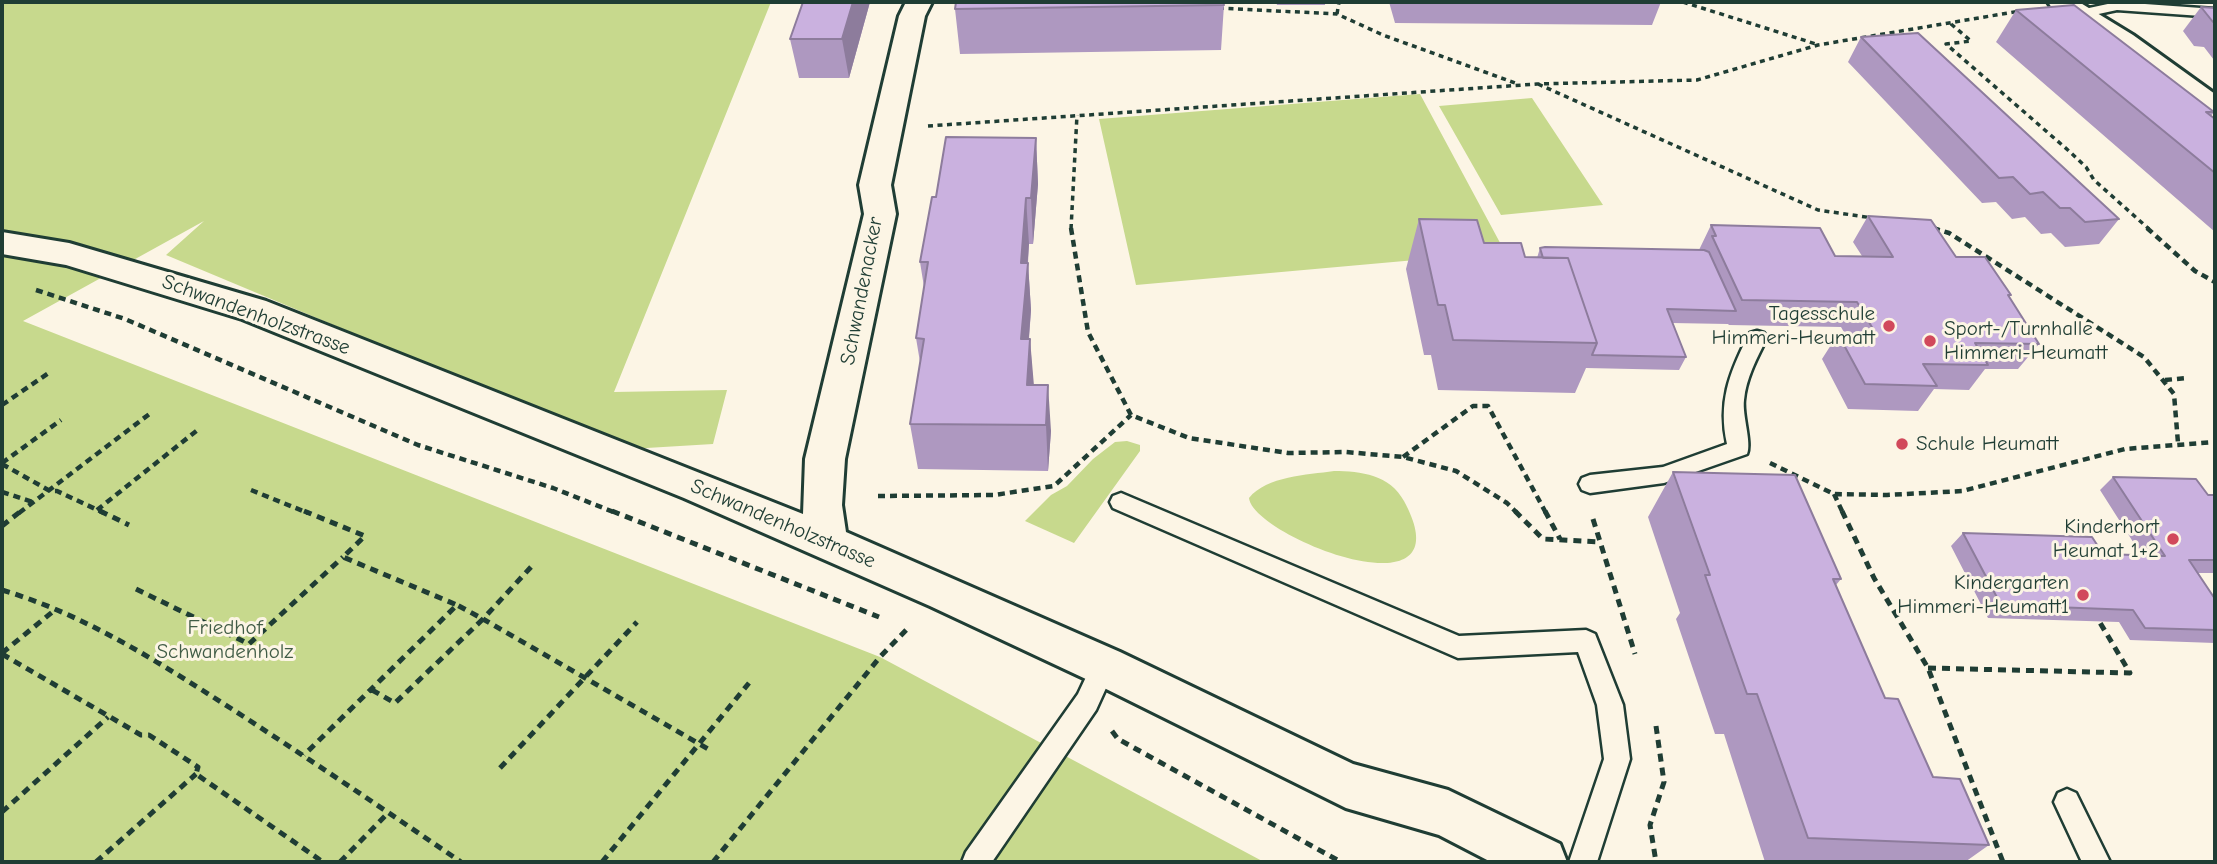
<!DOCTYPE html>
<style>
body{margin:0}
#map{position:relative;width:2217px;height:864px;overflow:hidden;background:#fcf5e5;font-family:"Comic Neue",sans-serif}
canvas{display:block}
.frame{position:absolute;inset:0;border:4px solid #1f3d34;pointer-events:none}
</style>
<div id="map">
<canvas width="2217" height="864"></canvas>
<div class="frame"></div>
</div>
<script>
const g = document.querySelector('canvas').getContext('2d');
g.lineJoin = 'round';
function fill(path, color) { g.fillStyle = color; g.fill(path, 'evenodd'); }
function trace(path, color, width, dash) { g.strokeStyle = color; g.lineWidth = width; g.lineCap = dash ? 'butt' : 'round'; g.setLineDash(dash || []); g.stroke(path); }
function label(font, color, halo, rows, align = 'center') {
  g.font = font + ' "Comic Neue",sans-serif'; g.lineWidth = 6; g.setLineDash([]); g.textBaseline = 'middle'; g.strokeStyle = halo; g.fillStyle = color; for (const [text, x, y, turn = 0] of rows) {
    g.save(); g.translate(x, y); g.rotate((+turn || 0) * Math.PI / 180); g.textAlign = isNaN(turn) ? turn : align; if (halo) g.strokeText(text, 0, 0); g.fillText(text, 0, 0); g.restore();
  }
}
const green = new Path2D(`
 M2,2H771L614,392L727,390L713,444L630,449L166,255L204,221L23,321L880,657L1264,862H2Z
 M1420,94L1505,252L1136,285L1099,119Z
 M1532,98L1603,205L1501,215L1439,106Z
 M1127,441L1140,445V451L1074,543L1025,521L1051,495L1067,486L1093,459L1115,442Z
 M1334,471C1361,471 1390,475 1404,501C1469,621 1253,537 1249,498C1267,476 1307,475 1334,471Z`);
const pathFar2 = new Path2D(`
 M1683,2L1816,44
 M1219,8L1337,14L1383,35L1515,83
 M1337,14L1339,2
 M1951,24L1971,41L1946,44L2069,151L2086,167L2094,180L2149,229
 M1538,84L1818,210L1873,218
 M928,126L1537,84L1697,80L1818,45L2020,11
 M1933,228L1938,229
 M1071,229L1077,115`);
const pathFar1 = new Path2D(`
 M1071,228L1088,332L1131,415L1189,438L1288,453L1346,452L1403,457L1456,471L1507,503L1517,513
 M1933,228L1949,233L2144,357L2174,394L2178,443
 M2147,228L2195,271L2215,282
 M36,290L125,319L418,445L553,488L616,513
 M2165,380L2187,378
 M2,405L50,372
 M1403,457L1473,406H1488L1546,513
 M2,463L61,420
 M1770,463L1834,494L1887,495L1962,491L2125,449L2215,442
 M2,464L50,491H57L104,513
 M251,490L308,513
 M2,492L33,502
 M1834,494L1843,513
 M878,496L994,495L1054,486L1131,415
 M97,510L200,428
 M19,513L152,412`);
const path = new Path2D(`
 M100,511L129,525
 M304,511L365,536L343,557L457,605L304,755
 M612,511L879,617
 M1515,511L1543,539L1601,542
 M1545,511L1560,539
 M1842,511L1874,578L1928,668L2003,862
 M1593,519L1635,654
 M2,526L21,511
 M531,567L483,619L708,749
 M136,589L249,644L343,557
 M2,590C86,615 158,662 232,709C309,759 385,810 461,862
 M2,653L56,609
 M2,654L141,735H149L198,767L196,774L323,862
 M1928,668L2130,673L2099,621
 M372,690L395,703L483,619L457,605
 M1656,726L1664,782L1650,825L1656,862
 M1112,731L1118,739L1341,862
 M500,768L637,622
 M2,812L108,717
 M96,862L196,774
 M340,862L389,812
 M602,862L749,683
 M713,862L880,657L910,626`);
const lane = new Path2D(`
 M2117,2L2215,9V17L2117,10L2080,18L2073,14L2075,11Z
 M1757,331L1764,333L1767,338C1757,358 1746,378 1744,400C1742,415 1752,443 1747,454L1664,483L1590,493L1582,490L1579,484L1582,478L1590,475L1663,467L1727,444C1718,403 1729,374 1747,338L1750,333Z
 M1121,493L1459,636L1586,630L1595,634L1623,705L1630,759L1597,862H1569L1604,759L1597,705L1578,652L1458,658L1113,508L1110,502L1113,496Z
 M1104,655L1113,658L1116,666L1096,710L992,862H962L966,852L1078,694L1095,658Z
 M2067,789L2076,793L2110,862H2082L2054,802L2058,793Z`);
const street = new Path2D(`
 M906,2H932L925,16L891,185L896,214L845,459L842,505L846,532L1120,652L1353,764L1448,790L1560,844L1567,862H1491L1439,835L1346,808L1088,680L930,606L684,498L242,319L66,265L2,254V232L69,243L266,301L803,514L805,459L864,214L859,185L899,16Z
 M2048,2H2079L2133,35L2215,94V117L2205,114L2113,47L2052,8Z`);
const wall = new Path2D(`
 M870,2L849,78H799L790,39Z
 M1276,2H1325V5H1277Z
 M1389,2H1661L1652,25L1395,23Z
 M1224,5L1221,50L960,54L955,9Z
 M2201,7L2215,8V60H2214L2204,47L2194,46L2183,31Z
 M2016,10L2214,112L2211,116L2215,119V232L1996,42Z
 M1861,37L2119,219L2099,244L2065,247L2051,233L2041,234L2025,217L2012,219L1996,202L1982,203L1848,62Z
 M1036,138L1038,184L1033,244H1029L1028,263L1031,310L1029,339H1030L1033,385L1051,431L1048,471L918,469L910,424L920,362L916,338L924,287L920,262L936,197Z
 M1868,216L1956,257L2011,295L2009,297L2039,344L2018,369H1985L1969,390L1934,389L1918,411L1848,409L1822,359L1838,334H1845L1841,327L1729,325L1728,324L1672,323L1686,357L1679,370L1586,368L1575,393L1438,390L1431,355H1424L1406,269L1419,219L1525,257L1537,258L1540,248L1699,250L1711,225L1835,256H1862L1853,242Z
 M1673,472L1841,579L1836,585L1885,698L1933,777L1989,845L1965,862H1765L1724,734H1715L1676,619L1680,613L1648,517Z
 M2113,477L2208,495H2215V573H2198L2215,599V643L2130,640L2119,622L1988,618L1951,546L1963,533L2103,554L2142,556L2100,490Z`);
const shadedWall = new Path2D(`
 M853,2H870L849,78L842,39Z
 M1036,138L1038,184L1033,244L1031,198Z
 M1026,198L1029,244L1025,298L1028,263L1031,310L1025,386L1021,339V263Z
 M1030,339L1034,386L1027,385Z
 M1048,385L1051,431L1048,471L1046,425Z`);
const building = new Path2D(`
 M803,2H853L842,39H790Z
 M956,2H1223L1224,5L955,9Z
 M2074,5L2214,112H2206L2215,119V173L2016,10Z
 M2201,7L2215,8V22H2213Z
 M1918,33L2119,219L2085,222L2070,208H2060L2043,192L2030,194L2013,177L1999,178L1861,37Z
 M946,137L1036,138L1031,198H1026L1021,263H1028L1021,339H1030L1027,385H1048L1046,425L910,424L924,339L916,338L928,262H920L932,197H936Z
 M1868,216L1931,220L1956,257H1985L2011,295H2008L2039,344L1975,343L1988,365L1923,364L1937,386L1865,384L1838,334H1876L1857,302L1742,300L1712,236H1716L1711,225L1820,228L1835,256L1893,257Z
 M1419,219L1477,220L1484,243H1521L1525,257L1568,258L1597,343L1453,340L1445,305H1438Z
 M1545,247L1704,250L1709,252L1736,311L1667,309L1686,357L1592,355L1597,343L1568,258H1543L1540,248Z
 M1673,472L1795,475L1841,579H1833L1885,698L1898,699L1933,777L1960,779L1989,845L1808,838L1757,694H1747L1705,575H1710Z
 M2113,477L2196,479L2208,495H2215V560H2189L2215,599V630L2145,628L2133,610L2001,605L1963,533L2092,537L2103,554L2165,556Z`);
const markers = [
 [1889,326,7,"#d1495b"],
 [1930,341,7,"#d1495b"],
 [1902,444,7,"#d1495b"],
 [2173,539,7,"#d1495b"],
 [2083,595,7,"#d1495b"]
];
const streetNames = [
 ["Schwandenacker",862,291,-79],
 ["Schwandenholzstrasse",256,315,20],
 ["Schwandenholzstrasse",783,524,23]
];
const poiNames = [
 ["Tagesschule",1875,314],
 ["Himmeri-Heumatt",1875,338],
 ["Sport-/Turnhalle",1944,329,"left"],
 ["Himmeri-Heumatt",1944,353,"left"],
 ["Schule Heumatt",1916,444,"left"],
 ["Kinderhort",2159,527],
 ["Heumat 1+2",2159,551],
 ["Kindergarten",2069,583],
 ["Himmeri-Heumatt1",2069,607]
];
const parkNames = [
 ["Friedhof",225,628],
 ["Schwandenholz",225,652]
];
fill(green, '#c7d98d');
trace(lane, '#1f3d34', 5);
trace(street, '#1f3d34', 6);
trace(pathFar2, '#1f3d34', 3.5, [5, 4.5]);
trace(pathFar1, '#1f3d34', 4.5, [7, 5]);
trace(path, '#1f3d34', 5, [8, 6]);
fill(lane, '#fcf5e5');
fill(street, '#fcf5e5');
fill(wall, '#ae98c0');
fill(shadedWall, '#8d7c9c');
fill(building, '#cab1df');
trace(building, '#8d7c9c', 2);
for (const [x, y, r, color] of markers) { const dot = new Path2D(); dot.arc(x, y, r, 0, 2 * Math.PI); g.fillStyle = color; g.fill(dot); trace(dot, '#fcf5e5', 2.5); }
label('21px', '#1f3d34', '#fcf5e5', streetNames);
label('21px', '#1f3d34', '#fcf5e5', poiNames, 'right');
label('21px', '#415c46', '#fcf5e5', parkNames);
</script>
